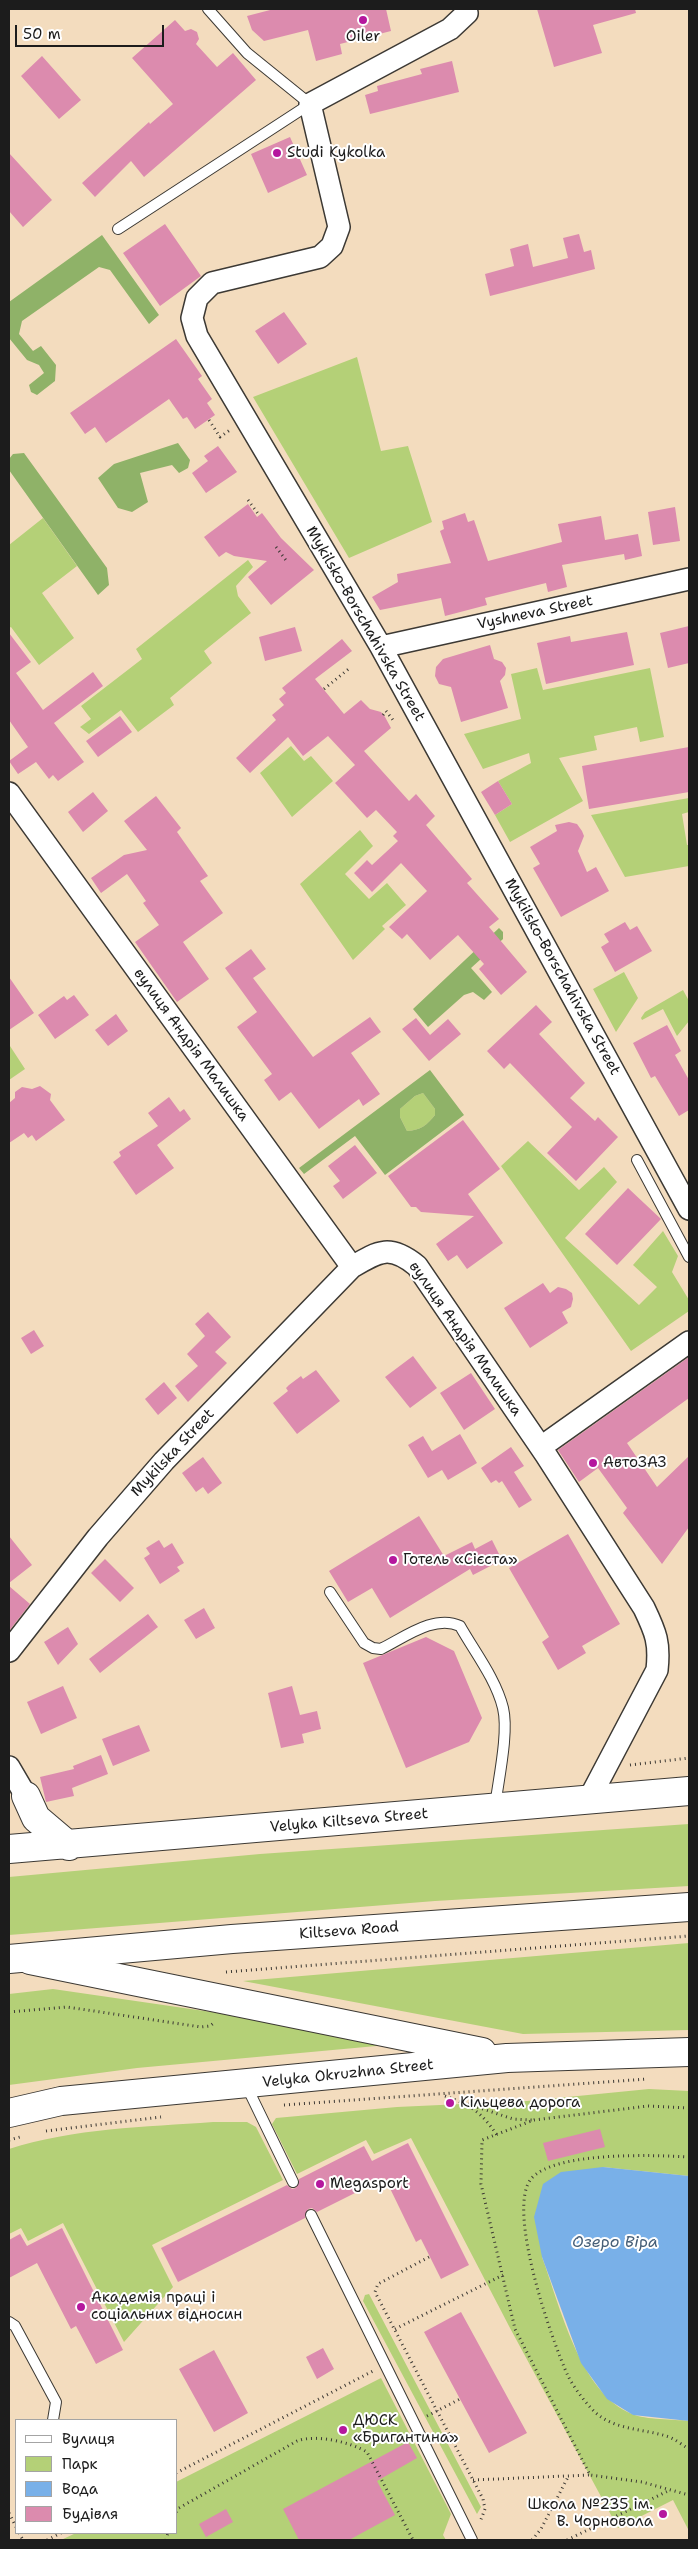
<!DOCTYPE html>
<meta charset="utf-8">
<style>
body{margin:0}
#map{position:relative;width:698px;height:2549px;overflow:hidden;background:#f3dcbe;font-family:"Shantell Sans",sans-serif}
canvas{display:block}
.frame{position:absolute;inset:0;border:10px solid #1c1c1c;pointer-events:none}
.legend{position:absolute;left:15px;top:2419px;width:162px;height:115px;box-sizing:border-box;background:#fff;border:1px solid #a4a4a4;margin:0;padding:6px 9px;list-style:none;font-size:15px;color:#1c1c1c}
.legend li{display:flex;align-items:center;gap:10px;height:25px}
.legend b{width:25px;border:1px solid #a4a4a4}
.scale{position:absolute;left:15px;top:25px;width:149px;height:22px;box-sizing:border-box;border:2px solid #1c1c1c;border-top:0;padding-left:6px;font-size:15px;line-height:18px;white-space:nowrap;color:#1c1c1c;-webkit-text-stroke:4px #fff;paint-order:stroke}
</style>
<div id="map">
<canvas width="698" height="2549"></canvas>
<div class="frame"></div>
<ul class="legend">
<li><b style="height:6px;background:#fff"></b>Вулиця</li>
<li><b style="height:14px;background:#b4d077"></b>Парк</li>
<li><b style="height:14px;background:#79b0e8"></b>Вода</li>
<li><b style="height:14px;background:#dc8bae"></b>Будівля</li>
</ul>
<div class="scale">50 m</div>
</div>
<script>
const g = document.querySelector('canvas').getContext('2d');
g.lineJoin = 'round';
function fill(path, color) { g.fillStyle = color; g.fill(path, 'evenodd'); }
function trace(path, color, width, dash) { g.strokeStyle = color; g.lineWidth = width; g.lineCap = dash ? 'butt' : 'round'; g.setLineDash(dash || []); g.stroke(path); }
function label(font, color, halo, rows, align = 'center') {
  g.font = font + ' "Shantell Sans",sans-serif'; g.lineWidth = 4; g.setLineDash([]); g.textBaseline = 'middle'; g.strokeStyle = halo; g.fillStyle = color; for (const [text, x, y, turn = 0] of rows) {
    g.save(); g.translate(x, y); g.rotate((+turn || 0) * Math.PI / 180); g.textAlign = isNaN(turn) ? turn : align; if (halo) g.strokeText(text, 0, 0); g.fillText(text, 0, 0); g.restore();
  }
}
const green = new Path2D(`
 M357,357L381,451L408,446L432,522L349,558L253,397Z
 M43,518L77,566L42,593L74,638L39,665L11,627L9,628V545Z
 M248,560L253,567L236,586L238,596L251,613L204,651L212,663L170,698L174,705L138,732L121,710L89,734L80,727L91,719L81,706L142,659L136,649Z
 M537,668L543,690L650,668L664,737L640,742L637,727L594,736L597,750L559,758L583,801L510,842L495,815L512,804L498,781L531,763L529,753L483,769L464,734L521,719L511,674Z
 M291,746L304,761L311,756L333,781L292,817L260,773Z
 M689,798V812L682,814L687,845H689V866L625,877L591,815Z
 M360,830L373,846L345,874L369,899L387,883L406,905L382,926L385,929L353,960L300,884Z
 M624,972L638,998L616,1032L593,989Z
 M683,990L689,1001V1021L677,1036L663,1009L642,1020L641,1018L645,1012Z
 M10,1046L25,1069L9,1080V1047Z
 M423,1093L435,1109V1115C427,1125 421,1130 407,1131L400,1117V1109L415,1096Z
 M528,1141L579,1190L604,1167L617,1182L565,1238L639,1305L657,1287L633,1265L663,1231L678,1256L672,1272L689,1300V1311L631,1351L501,1166Z
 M689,1824V1886L435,1901L9,1935V1877L260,1854Z
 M689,1943V2030L523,2034L243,1981Z
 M53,1989L239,2016L398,2044L137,2068L9,2085V1994Z
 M649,2089L689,2091V2176L603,2167L542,2257C560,2306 580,2393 632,2414C646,2420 673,2419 689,2421V2531L673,2500L618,2528L510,2328L411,2138L374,2154L366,2140L297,2174L272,2124L276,2118L397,2107L527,2101Z
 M213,2122H247L256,2127L283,2180L152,2245L173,2287L124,2342L63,2223L28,2241L21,2228L9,2234V2149C74,2128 145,2127 213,2122Z
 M369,2294L481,2507L477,2514L363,2301L365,2295Z
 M381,2378L451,2514L443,2535L446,2540H61L76,2533H176V2482Z`);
const forest = new Path2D(`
 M102,235L159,315L149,324L110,270L99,267L22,321L19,334L33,351L41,346L56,365L55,381L37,395L31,392L29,385L44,373L39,365L27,360L9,338V302Z
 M178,443L190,460L188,468L179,473L172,465L140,473L148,502L132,512L118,508L98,478L114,464Z
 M24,453L107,568L109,585L98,595L9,470V459L13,454Z
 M499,928L503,932V939L471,968L492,992L484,1000L473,992L464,995L428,1027L413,1009Z
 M430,1070L464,1115L385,1175L355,1136L304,1174L299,1168ZM423,1093L435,1109V1115C427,1125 421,1130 407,1131L400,1117V1109L415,1096Z`);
const water = new Path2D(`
 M603,2167L689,2176V2421L633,2415L607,2399L581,2363L542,2257L534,2217L543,2184L561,2172Z`);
const building = new Path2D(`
 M274,9H386L391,31L340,44L342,54L316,61L308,30L264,41L252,30L247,16Z
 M537,9H635L636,13L593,25L602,53L554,67Z
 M175,20L185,31L191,29L197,32L199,39L196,44L217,67L233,53L256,80L144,177L131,161L95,197L82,183L149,122L150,124L173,104L132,58Z
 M42,56L81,100L59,119L21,76Z
 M452,61L459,92L370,114L365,95L378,91L377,86L422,74L420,69Z
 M290,137L307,175L268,193L251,154Z
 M9,153L52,200L23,227L9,211Z
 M165,224L201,276L160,306L123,253Z
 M579,234L584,252L591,250L595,269L490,296L485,274L514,266L510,249L528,244L533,267L568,258L563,238Z
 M284,312L307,344L278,364L255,331Z
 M176,339L202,376L198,379L212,399L207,403L215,415L195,429L187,417L183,419L169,399L106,443L95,427L85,434L70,413Z
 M218,446L237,472L206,493L192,473L208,461L204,456Z
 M248,504L257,517L262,513L281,538L314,570L271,605L248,577L267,561L234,556L226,552L219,557L204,537Z
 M675,507L680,541L653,545L648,512Z
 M465,513L468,522L474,520L488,561L562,542L558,524L601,516L605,540L638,534L642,556L625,560L624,554L562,565L567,587L548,592L546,583L485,598L487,605L445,616L441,598L380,610L372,597L398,582L397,574L451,563L440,531L444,529L442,521Z
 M689,626V663L668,668L660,633Z
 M295,627L302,651L265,661L259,637Z
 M627,632L634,665L546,684L537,643L570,636L571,642Z
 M9,633L31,662L16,673L43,710L93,672L103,686L54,723L84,762L58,781L53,775L49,779L36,762L18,774L9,761L28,747L9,720Z
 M342,639L352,651L315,679L344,714L361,700L370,709L381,712L385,717L391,728L364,751L409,801L416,794L435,816L426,825L472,879L467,883L499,919L489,927L527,972L501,995L479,969L484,964L458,935L430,960L407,934L402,939L389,927L427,891L401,863L372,892L354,873L367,860L372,865L398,841L393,836L397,832L376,810L367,818L335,783L355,765L328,736L303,756L288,737L250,773L236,758L276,720L272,715L284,705L279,699L286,693L282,688Z
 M490,645L494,659L502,662L506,668L505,675L500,681L508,708L461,722L451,687L439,684L435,676L436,667L443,659Z
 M120,716L132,732L98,757L86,741Z
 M689,747V792L589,809L582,766Z
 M498,781L512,804L495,815L481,792Z
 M93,792L108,811L83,832L68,812Z
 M156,796L181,828L177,832L208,876L200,881L223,913L183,942L209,979L177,1002L135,942L159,925L143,903L146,901L127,874L101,893L91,878L124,855L147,850L124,821Z
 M569,822L577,824L582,831L584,836L578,851L587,872L596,867L609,891L561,917L533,868L540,864L530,847L557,831L555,825Z
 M625,922L630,930L637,926L652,951L615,972L601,947L609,942L604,934Z
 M251,949L266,969L253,978L313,1057L370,1017L381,1032L351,1053L380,1094L363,1106L359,1099L319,1129L291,1092L279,1101L264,1080L272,1074L237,1027L257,1012L225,968Z
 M9,977L34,1013L9,1030Z
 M74,995L89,1015L55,1039L38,1015L64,996L67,1000Z
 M536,1005L552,1022L539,1034L585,1083L570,1098L595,1121L598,1117L618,1137L576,1181L547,1153L572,1127L510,1063L504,1069L487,1051Z
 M116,1014L128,1031L108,1046L95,1030Z
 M416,1018L430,1035L448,1019L461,1034L429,1061L402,1029Z
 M667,1025L681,1051L675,1055L689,1080V1110L679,1116L655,1076L651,1078L633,1043Z
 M40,1086L51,1094L50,1100L65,1120L36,1141L32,1135L28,1138L24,1133L9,1143V1103L15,1098V1092L22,1087L32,1089Z
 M169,1097L180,1112L184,1109L191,1119L157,1145L174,1168L136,1195L113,1162L121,1156L119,1152L158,1126L148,1113Z
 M463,1120L500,1169L468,1194L503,1243L467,1269L457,1255L448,1261L436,1244L474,1216L421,1212L416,1207H411L388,1176Z
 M355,1145L377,1173L343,1199L333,1186L340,1181L328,1166Z
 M628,1188L661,1219L617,1265L585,1234Z
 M543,1283L550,1293L558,1287L566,1289L572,1293L573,1299L571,1307L562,1312L568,1323L530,1348L504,1308Z
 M208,1312L231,1337L215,1352L227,1363L188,1402L175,1386L198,1366L187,1354L205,1336L195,1324Z
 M34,1330L44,1346L31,1354L21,1338Z
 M413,1356L437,1388L410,1408L385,1377Z
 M689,1357V1398L627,1443L657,1487L689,1456V1527L662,1564L623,1513L627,1508L598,1468L579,1482L558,1450Z
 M316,1370L340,1401L297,1434L273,1403L288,1391L286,1388L289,1385L301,1376L303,1379Z
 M471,1373L495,1409L464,1430L440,1393Z
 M164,1382L177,1398L158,1415L145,1399Z
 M460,1434L477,1463L448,1480L442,1470L428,1478L408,1445L423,1436L432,1451Z
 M511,1447L524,1466L514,1472L532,1500L519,1508L502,1481L499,1483L496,1480L491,1483L481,1468Z
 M203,1457L222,1483L208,1494L203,1487L196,1492L182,1473Z
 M419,1516L444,1556L472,1542L475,1549L492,1540L502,1560L473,1575L470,1569L390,1618L372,1588L348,1602L329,1571Z
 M568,1534L620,1624L582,1646L586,1653L558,1670L542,1642L549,1637L509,1568Z
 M9,1536L32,1565L9,1583Z
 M159,1540L164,1548L172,1543L184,1563L177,1567L180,1571L160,1584L144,1558L150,1554L146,1548Z
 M105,1559L134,1588L120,1602L91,1573Z
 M9,1586L30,1604L9,1631Z
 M204,1608L215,1628L196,1639L184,1620Z
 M148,1614L158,1627L100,1673L89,1659Z
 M68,1627L78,1644L58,1665L44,1642Z
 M426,1637L454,1651L482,1718L469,1742L406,1768L363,1663Z
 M63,1686L77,1718L41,1734L27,1702Z
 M292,1686L300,1715L317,1711L321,1729L302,1734L304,1743L281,1748L268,1693Z
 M139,1725L150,1751L113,1766L102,1739Z
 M101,1755L108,1774L72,1788L74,1796L46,1802L40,1777L74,1769L73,1766Z
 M600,2129L605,2147L548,2161L543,2143Z
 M408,2143L469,2265L441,2279L421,2239L416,2242L385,2178L317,2212L312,2208L308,2209L305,2218L178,2282L161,2248L287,2185L292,2189L296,2188L299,2179L364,2146L372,2161Z
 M62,2228L123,2350L96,2364L76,2326L71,2329L37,2263L9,2278V2240L20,2234L27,2246Z
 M461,2312L527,2433L489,2453L424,2332Z
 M323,2348L334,2369L317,2379L306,2357Z
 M214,2350L248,2413L214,2432L179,2369Z
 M408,2442L417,2458L377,2481L395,2515L349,2540H299L283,2509Z
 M226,2509L233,2522L206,2537L199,2524Z`);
const path = new Path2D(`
 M209,420L220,437L230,430
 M248,500L259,515
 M276,547L288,563
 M324,689L351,667
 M383,715L386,711L393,720
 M630,1765L689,1758
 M226,1972L689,1936
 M9,2012L67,2007L201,2027L210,2026L215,2022
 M445,2096C471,2105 481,2112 497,2135
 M468,2104L513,2119L532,2120
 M284,2105L647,2079
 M689,2108L648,2106L534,2120L482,2140L481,2184L515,2329L590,2475L642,2482L689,2495
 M46,2131L161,2117
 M9,2140L20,2137
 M689,2157C655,2155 554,2151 531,2179C506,2210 552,2341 568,2376C573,2386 582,2398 590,2407C609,2430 640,2428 666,2436C674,2438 682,2445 689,2449
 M429,2257L378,2284L375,2292L483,2499L485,2509L480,2522
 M395,2329L503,2275
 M427,2416L460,2399
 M176,2473L373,2371
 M473,2480L590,2475
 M176,2512L179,2508L297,2441C316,2434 350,2442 367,2452L413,2540
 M9,2513L16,2527
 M19,2533L23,2540
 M47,2540L61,2533
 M166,2540L168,2533
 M532,2540L541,2529L568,2477
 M567,2540L670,2490`);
const lane = new Path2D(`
 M118,229L310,104L247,53L208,9
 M637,1160L689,1257
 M330,1592L364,1643L373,1648L381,1649C405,1637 435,1614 460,1626C474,1651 496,1679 503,1708C509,1733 498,1781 495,1807
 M246,2085L293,2182
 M311,2215L472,2540
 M9,2322L15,2326L56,2402L53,2420`);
const street = new Path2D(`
 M466,9L467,13L450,29L310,104L339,227L332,246L320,257L212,283L197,298L192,318L197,336L381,647L689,1209
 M381,647L689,579
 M9,793L352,1267
 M541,1447L689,1342
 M9,1651L98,1537L164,1461L352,1267C379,1251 390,1244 417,1266L546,1455L644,1608C656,1633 660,1643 657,1670L588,1801
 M9,1767L26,1796`);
const secondary = new Path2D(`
 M30,1960L482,2052
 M9,2113L61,2101L507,2058L689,2052`);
const highway = new Path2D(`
 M26,1796L36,1818L69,1846
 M9,1849L689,1791
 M9,1959L232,1939L689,1907`);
const markers = [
 [363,20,5,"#b5179e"],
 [277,153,5,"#b5179e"],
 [593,1463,5,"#b5179e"],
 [393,1560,5,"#b5179e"],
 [450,2103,5,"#b5179e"],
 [320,2184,5,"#b5179e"],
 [81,2307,5,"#b5179e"],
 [343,2430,5,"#b5179e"],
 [663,2514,5,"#b5179e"]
];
const poiNames = [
 ["Oiler",363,37,"center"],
 ["Studi Kykolka",287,153],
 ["АвтоЗАЗ",603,1463],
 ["Готель «Сієста»",403,1560],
 ["Кільцева дорога",460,2103],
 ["Megasport",330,2184],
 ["Академія праці і",91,2298],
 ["соціальних відносин",91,2315],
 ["ДЮСК",353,2421],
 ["«Бригантина»",353,2438],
 ["Школа №235 ім.",653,2505,"right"],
 ["В. Чорновола",653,2522,"right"]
];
const streetNames = [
 ["Vyshneva Street",535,613,-12],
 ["Mykilsko-Borschahivska Street",365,624,60],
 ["Mykilsko-Borschahivska Street",562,977,61],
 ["вулиця Андрія Малишка",191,1045,54],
 ["вулиця Андрія Малишка",465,1339,55],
 ["Mykilska Street",173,1453,-47],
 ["Velyka Kiltseva Street",349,1821,-5],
 ["Kiltseva Road",349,1931,-4],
 ["Velyka Okruzhna Street",348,2074,-6]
];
const waterNames = [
 ["Озеро Віра",615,2243]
];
fill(green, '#b4d077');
fill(forest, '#8fb268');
fill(water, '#79b0e8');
fill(building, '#dc8bae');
trace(lane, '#3c3934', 12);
trace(street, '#3c3934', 24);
trace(secondary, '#3c3934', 30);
trace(highway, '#3c3934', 30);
trace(path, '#3c3934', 3, [1, 4]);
trace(lane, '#fff', 10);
trace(street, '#fff', 21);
trace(secondary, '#fff', 28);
trace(highway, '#fff', 28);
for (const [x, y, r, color] of markers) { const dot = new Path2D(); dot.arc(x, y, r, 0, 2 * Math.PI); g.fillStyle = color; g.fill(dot); trace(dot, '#fff', 2); }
label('15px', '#1c1c1c', '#fff', poiNames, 'left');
label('15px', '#1c1c1c', '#fff', streetNames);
label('italic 16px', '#465f78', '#fff', waterNames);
</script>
